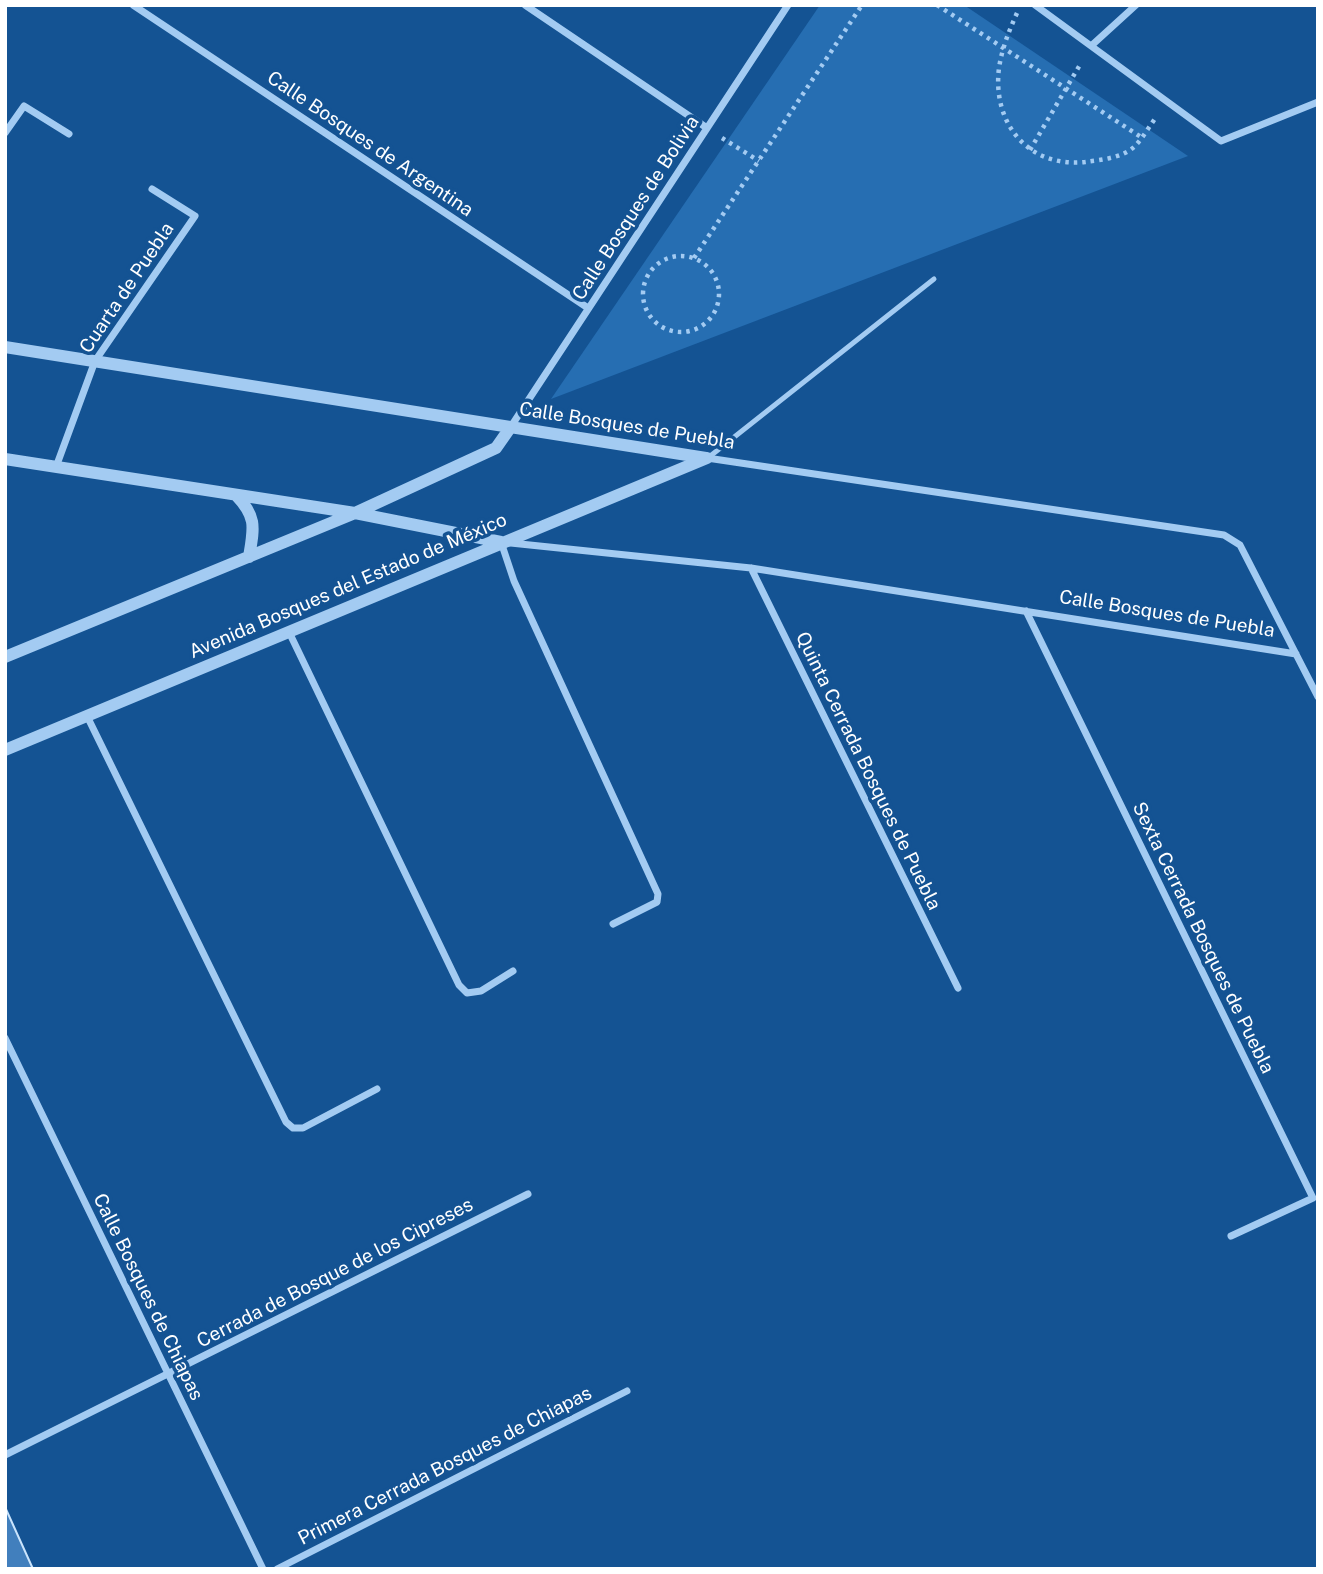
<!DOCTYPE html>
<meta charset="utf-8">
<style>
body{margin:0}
#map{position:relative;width:1323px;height:1574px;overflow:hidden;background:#145393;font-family:"Public Sans",sans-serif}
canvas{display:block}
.frame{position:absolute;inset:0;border:7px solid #fff;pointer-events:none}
</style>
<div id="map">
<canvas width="1323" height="1574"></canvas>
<div class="frame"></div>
</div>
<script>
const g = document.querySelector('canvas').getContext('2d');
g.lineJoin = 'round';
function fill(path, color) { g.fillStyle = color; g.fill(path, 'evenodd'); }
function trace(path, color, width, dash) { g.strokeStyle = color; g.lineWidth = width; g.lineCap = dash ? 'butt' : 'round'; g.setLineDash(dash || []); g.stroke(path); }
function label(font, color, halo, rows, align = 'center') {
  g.font = font + ' "Public Sans",sans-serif'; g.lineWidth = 7; g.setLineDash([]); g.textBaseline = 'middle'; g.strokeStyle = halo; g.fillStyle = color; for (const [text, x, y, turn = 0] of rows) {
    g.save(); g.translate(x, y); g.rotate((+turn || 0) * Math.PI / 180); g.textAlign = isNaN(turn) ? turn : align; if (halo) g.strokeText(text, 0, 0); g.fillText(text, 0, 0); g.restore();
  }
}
const green = new Path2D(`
 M820,5H964L1188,156L551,399Z`);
const building = new Path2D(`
 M5,1507L33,1569H5Z`);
const path = new Path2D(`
 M937,5L1141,137
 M1017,13C1009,31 1002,48 999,68C992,123 1028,168 1085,162C1100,160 1123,158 1135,146C1143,138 1150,125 1157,116
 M722,138L759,161
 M1030,150L1081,63
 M643 294a38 38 0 1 1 76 0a38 38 0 1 1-76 0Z
 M694,258L862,5`);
const service = new Path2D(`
 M709,457L934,279`);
const minor = new Path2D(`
 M133,5L588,308
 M525,5L707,128
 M1035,5L1221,141L1318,102
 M1091,46L1136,5
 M5,133L24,106L69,134
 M510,428L788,5
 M707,458L1224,535L1240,545L1318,697
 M56,467L95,361L195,216L152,189
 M751,568L958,988
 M1026,611L1313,1198L1231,1236
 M289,632L459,985L467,993L481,991L513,971
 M87,716L286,1122L293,1128H303L377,1089
 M613,924L657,902L658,894L514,581L501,542L751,568L1296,654
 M5,1038L263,1569
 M5,1455L528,1194
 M277,1569L627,1391`);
const tertiary = new Path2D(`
 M5,347L706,458
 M5,459L355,513L501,542
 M236,495C257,517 254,527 249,557
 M5,657L355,513L496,448L510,428
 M5,750L707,458`);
const streetNames = [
 ["Calle Bosques de Argentina",370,144,34],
 ["Calle Bosques de Bolivia",636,208,-57],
 ["Cuarta de Puebla",127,288,-56],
 ["Calle Bosques de Puebla",627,426,9],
 ["Avenida Bosques del Estado de México",348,586,-23],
 ["Calle Bosques de Puebla",1167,614,9],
 ["Quinta Cerrada Bosques de Puebla",868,771,64],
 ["Sexta Cerrada Bosques de Puebla",1203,938,64],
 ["Cerrada de Bosque de los Cipreses",335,1273,-27],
 ["Calle Bosques de Chiapas",148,1297,64],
 ["Primera Cerrada Bosques de Chiapas",445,1466,-27]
];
fill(green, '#266eb2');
fill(building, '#417fbd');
trace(building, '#cae4fc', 2);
trace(path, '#a3cbf2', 4.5, [3.5, 5]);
trace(service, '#a3cbf2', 5);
trace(minor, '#a3cbf2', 7);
trace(tertiary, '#a3cbf2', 12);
label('19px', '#fff', '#145393', streetNames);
</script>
